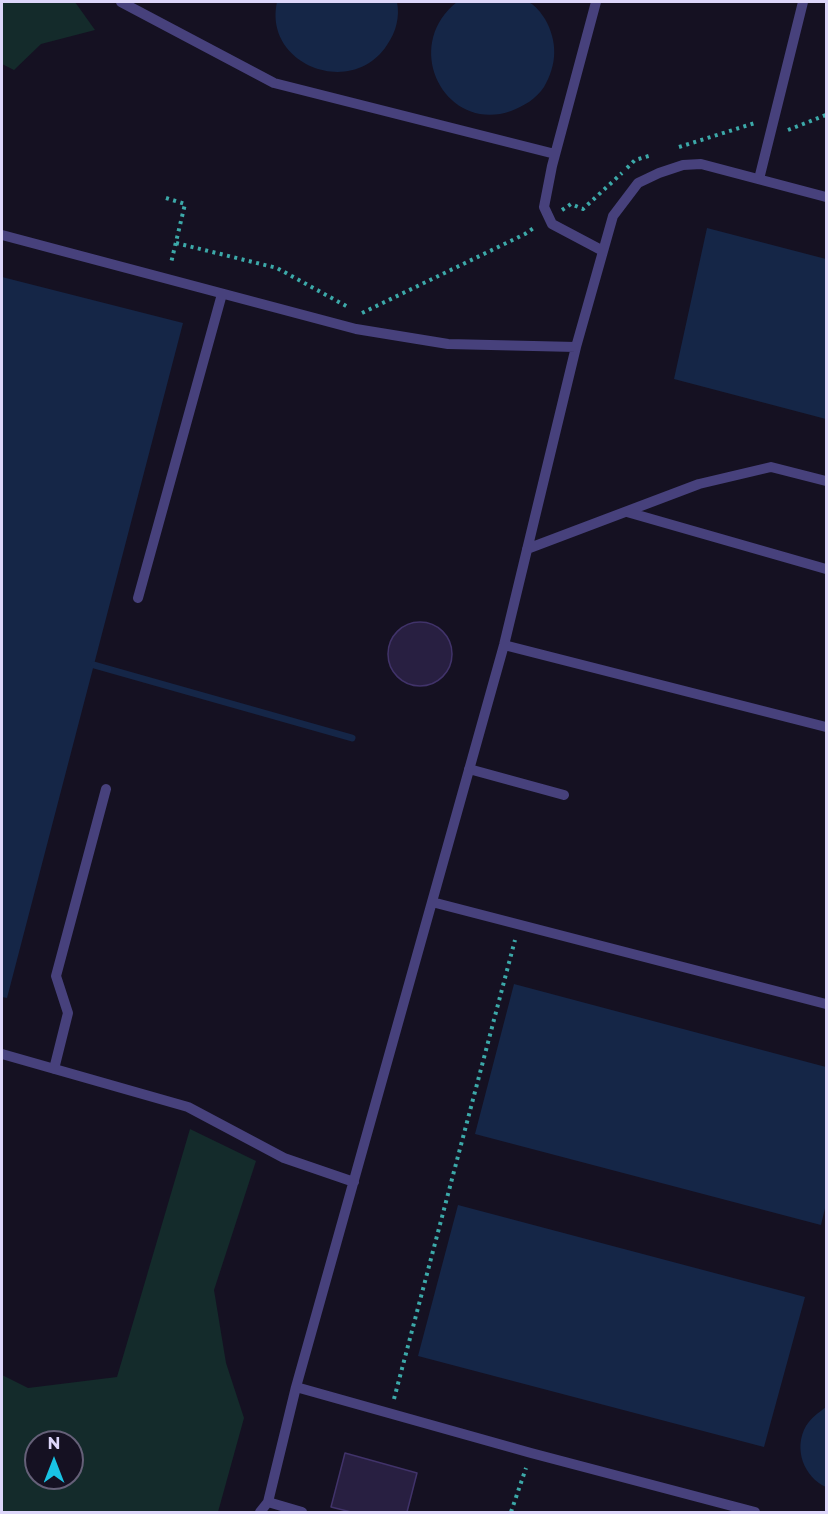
<!DOCTYPE html>
<style>
body{margin:0}
#map{position:relative;width:828px;height:1514px;overflow:hidden;background:#151122;font-family:Montserrat,sans-serif}
canvas{display:block}
.frame{position:absolute;inset:0;border:3px solid #ddd6fa;pointer-events:none}
.north{position:absolute;left:24px;top:1430px;width:60px;height:60px;box-sizing:border-box;background:#151122;border:2px solid #656078;border-radius:50%;rotate:0deg;font-size:16px;font-weight:700;line-height:24px;text-align:center;color:#ddd6fa}
.north::after{content:'';display:block;margin:auto;width:21px;height:27px;background:#19c3e4;clip-path:polygon(50% 0,100% 100%,50% 72%,0 100%)}
</style>
<div id="map">
<canvas width="828" height="1514"></canvas>
<div class="frame"></div>
<div class="north">N</div>
</div>
<script>
const g = document.querySelector('canvas').getContext('2d');
g.lineJoin = 'round';
function fill(path, color) { g.fillStyle = color; g.fill(path, 'evenodd'); }
function trace(path, color, width, dash) { g.strokeStyle = color; g.lineWidth = width; g.lineCap = dash ? 'butt' : 'round'; g.setLineDash(dash || []); g.stroke(path); }
const green = new Path2D(`
 M2,2H75L95,30L41,44L14,70L2,64Z
 M190,1129L256,1161L214,1290L226,1363L244,1418L218,1512H2V1375L28,1388L117,1377ZM36,1442H72V1478H36Z`);
const water = new Path2D(`
 M277,2H397C400,17 396,32 387,45C352,99 263,65 277,2Z
 M457,2C470,1 521,0 530,3C536,6 541,13 545,19C558,42 557,65 544,87C536,99 524,106 511,111C446,134 400,47 457,2Z
 M707,228L826,259V419L674,379Z
 M2,277L183,323L7,998L2,997Z
 M514,984L826,1067V1204L821,1225L475,1134Z
 M458,1205L805,1297L764,1447L418,1356Z
 M826,1407V1487C804,1477 793,1449 806,1426C811,1418 818,1413 826,1407Z`);
const stream = new Path2D(`
 M94,665L352,738`);
const building = new Path2D(`
 M388 654a32 32 0 1 1 64 0a32 32 0 1 1-64 0Z
 M345,1453L417,1473L407,1512H351L331,1507Z`);
const path = new Path2D(`
 M788,130L826,115
 M679,147L755,123
 M627,168L635,160L652,155
 M166,198L185,204L171,263
 M562,210L571,204L583,209L622,173
 M176,243L277,268L348,307
 M362,313L525,234L535,227
 M394,1399L515,940
 M511,1512L526,1468`);
const service = new Path2D(`
 M121,2L274,83L555,154
 M596,2L552,166L544,207L552,224L603,251
 M759,179L803,2
 M2,235L356,329L448,344L576,347
 M627,512L826,569
 M527,549L699,484L771,467L826,481
 M138,598L222,294
 M504,645L826,727
 M469,769L564,795
 M432,902L826,1004
 M2,1054L188,1107L284,1158L354,1182
 M54,1069L68,1013L56,976L106,789
 M296,1387L531,1453L755,1512
 M268,1502L302,1512
 M260,1512L268,1502L296,1387L504,645L576,347L613,216L638,183L659,173L683,165L701,164L826,197`);
fill(green, '#142b2b');
fill(water, '#152647');
trace(stream, '#152647', 7);
fill(building, '#281f41');
trace(building, '#41336a', 1.5);
trace(path, '#3ca9a9', 4, [3, 4.5]);
trace(service, '#47417c', 10);
</script>
